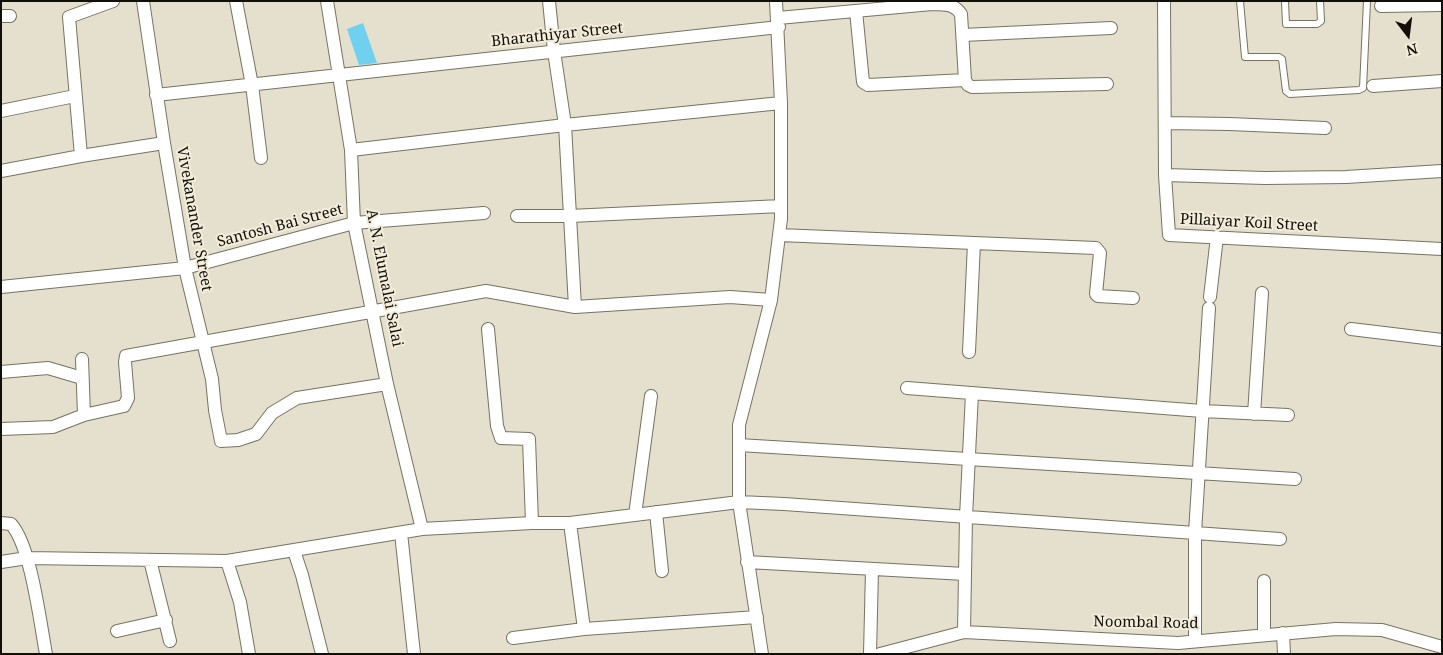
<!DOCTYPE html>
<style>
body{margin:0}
#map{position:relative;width:1443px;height:655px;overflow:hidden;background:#e5dfcd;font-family:"Noto Serif",serif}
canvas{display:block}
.frame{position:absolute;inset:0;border:2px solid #110f09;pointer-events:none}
.north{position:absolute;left:1383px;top:10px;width:50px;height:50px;-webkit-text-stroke:4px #f2ecda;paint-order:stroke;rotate:165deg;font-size:14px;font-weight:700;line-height:20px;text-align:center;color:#110f09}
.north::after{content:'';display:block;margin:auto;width:18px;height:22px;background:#110f09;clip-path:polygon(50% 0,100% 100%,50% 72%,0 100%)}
</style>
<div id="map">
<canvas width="1443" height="655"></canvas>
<div class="frame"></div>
<div class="north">N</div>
</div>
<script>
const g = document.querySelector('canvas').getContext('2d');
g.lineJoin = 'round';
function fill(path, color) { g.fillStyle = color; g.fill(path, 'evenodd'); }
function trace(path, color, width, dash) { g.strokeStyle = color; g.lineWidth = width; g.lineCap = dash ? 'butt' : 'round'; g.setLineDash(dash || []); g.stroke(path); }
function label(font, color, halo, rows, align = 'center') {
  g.font = font + ' "Noto Serif",serif'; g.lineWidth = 4; g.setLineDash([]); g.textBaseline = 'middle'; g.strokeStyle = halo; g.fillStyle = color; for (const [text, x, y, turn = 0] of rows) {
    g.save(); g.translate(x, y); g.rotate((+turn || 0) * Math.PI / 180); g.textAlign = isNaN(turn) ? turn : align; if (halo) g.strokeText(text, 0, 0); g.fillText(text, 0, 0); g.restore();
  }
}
const building = new Path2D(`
 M363,23L377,63L359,65L347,29Z`);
const service = new Path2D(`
 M1240,1L1245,57H1279L1282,59L1286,91L1290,94L1359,90L1363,88L1367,1
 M1285,1L1286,24H1317L1321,21L1320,1`);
const minor = new Path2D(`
 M113,1L69,17L81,156L164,143
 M143,1L164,143L185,268L212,379L215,410L221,441L238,440L256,434L272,413L297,398L387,384
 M236,1L252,85L261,158
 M327,1L351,150L354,223L387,384L422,529
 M549,1L554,51L565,125L575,307
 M1164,1L1165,175L1169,235L1442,249
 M1381,6L1442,5
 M856,11L863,82L868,85L965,80
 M1,16H10
 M778,18L932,4C946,5 953,3 961,14L965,80L968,85L972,87L1107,84
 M963,35L1111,28
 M1373,86L1442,81
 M156,95L779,27
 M1,111L75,96
 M1165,123L1229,124L1325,128
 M351,150L565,125L781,103
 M1,171L81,156
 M1165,175L1265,178L1346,177L1442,171
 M517,216H570L781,206
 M779,235L1096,248L1100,253L1096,294L1098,296L1133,298
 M1,287L185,268L354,223L484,213
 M1210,297L1217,237
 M488,329L497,426L501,438L529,439L532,523
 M1351,329L1442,340
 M969,352L974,243
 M82,359L84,415
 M1,372L48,368L82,378
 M907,388L1202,411L1288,415
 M1254,414L1262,293
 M1,429L53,427L84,415L124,406L128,398L125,362L126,356L486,291L575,307L730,297L771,300
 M739,445L1295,479
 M656,512L662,571
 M635,515L651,396
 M1,523L11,524C31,546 40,622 46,654
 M570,523L584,629
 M401,533L414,654
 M294,551L302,575L322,654
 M150,560L170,641
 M227,561L240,602L249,654
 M1,562L27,558L227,561L422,529L532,523H570L739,502L784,504L1280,539
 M747,562L965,574
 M1264,581V635
 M117,631L166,620
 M964,632L966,517L972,393
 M1283,633L1284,654
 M513,638L584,629L757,617
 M1195,641V533L1209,308
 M762,654L739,502V425L771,300L781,219V103L776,1
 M870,654L872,570
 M880,654L964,632L1178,643L1336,629L1382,630L1442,647`);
const streetNames = [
 ["Bharathiyar Street",557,35,-6],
 ["Vivekanander Street",194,219,80],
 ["Pillaiyar Koil Street",1249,223,3],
 ["Santosh Bai Street",280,226,-15],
 ["A. N. Elumalai Salai",384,278,79],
 ["Noombal Road",1146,623,1]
];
fill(building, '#70d0f0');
trace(service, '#777262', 8);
trace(minor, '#777262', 14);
trace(service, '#fff', 6);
trace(minor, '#fff', 12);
label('15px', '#110f09', '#f2ecda', streetNames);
</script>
